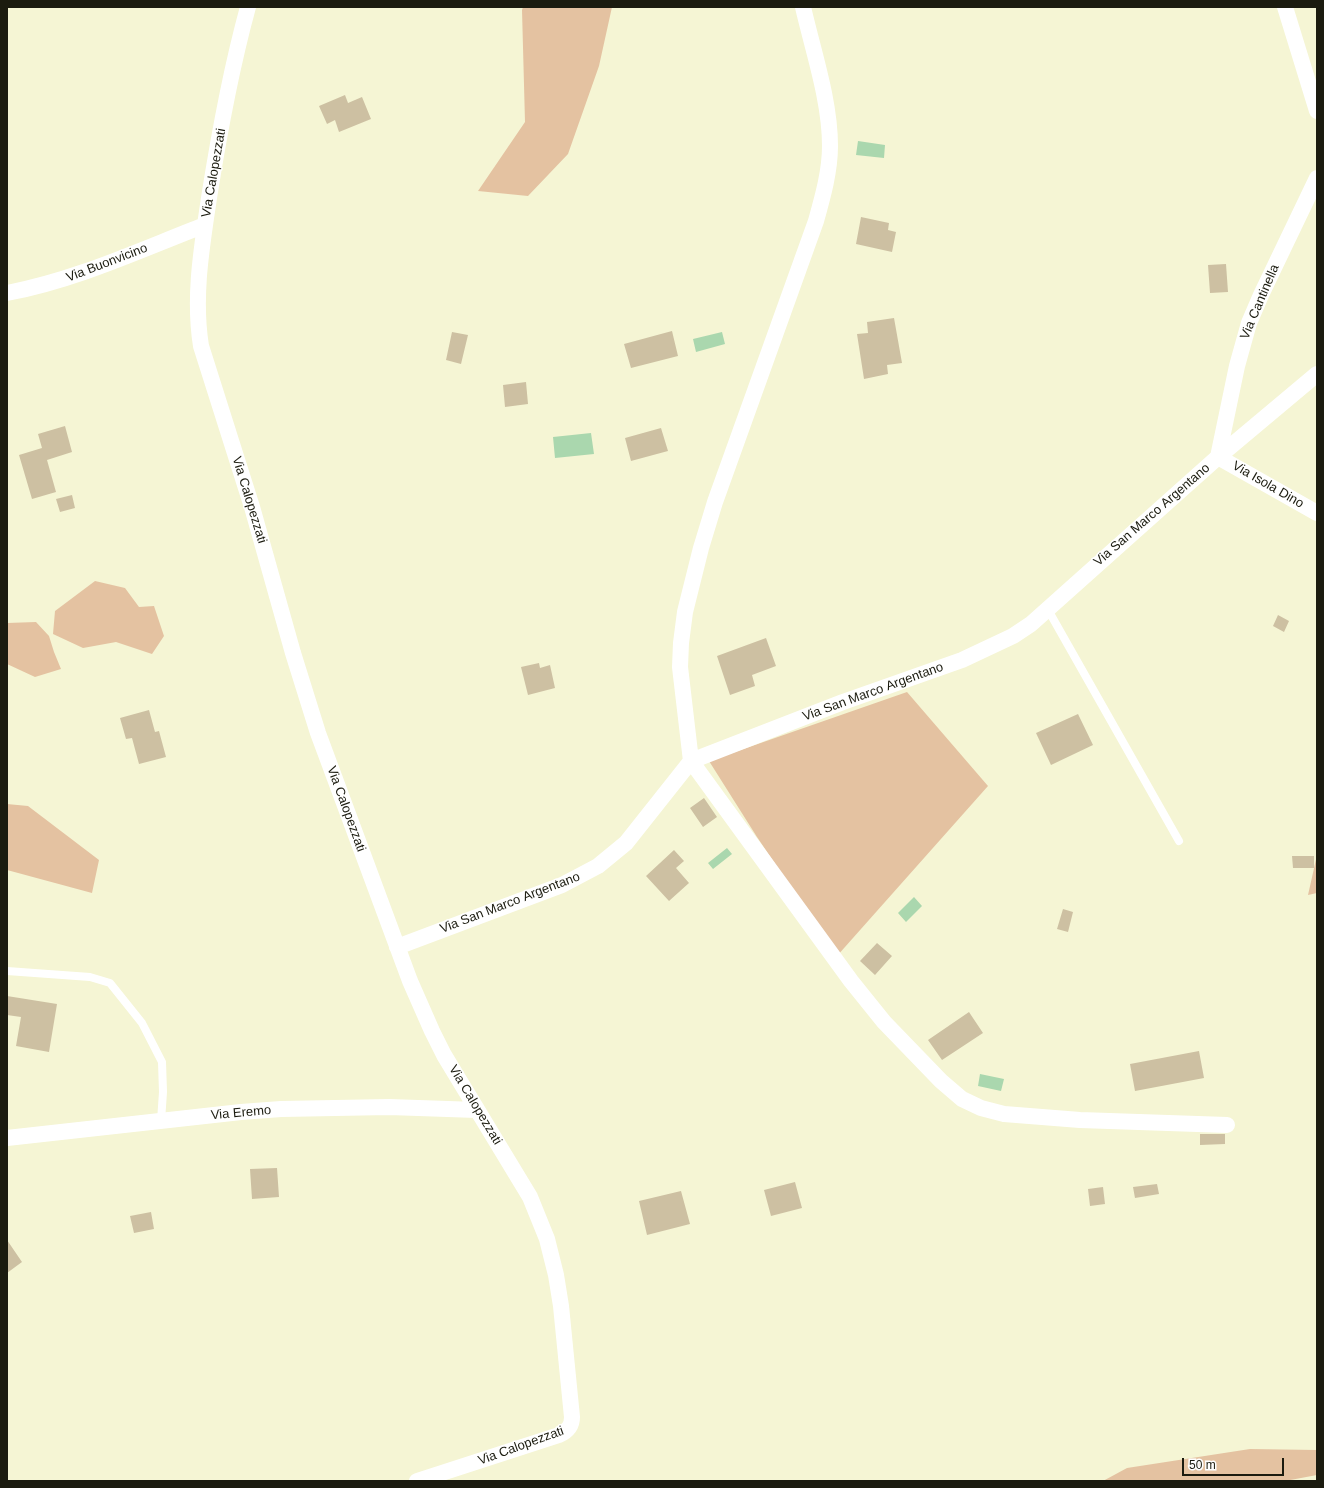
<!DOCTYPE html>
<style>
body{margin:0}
#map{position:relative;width:1324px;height:1488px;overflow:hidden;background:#f5f5d4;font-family:Helvetica,sans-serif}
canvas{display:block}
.frame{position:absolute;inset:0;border:8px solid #1b1b0f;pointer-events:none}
.scale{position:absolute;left:1182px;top:1458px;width:102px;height:18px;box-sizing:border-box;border:2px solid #1b1b0f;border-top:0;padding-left:5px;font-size:12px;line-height:14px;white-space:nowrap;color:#1b1b0f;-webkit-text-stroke:3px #fff;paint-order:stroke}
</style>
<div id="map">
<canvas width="1324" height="1488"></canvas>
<div class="frame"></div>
<div class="scale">50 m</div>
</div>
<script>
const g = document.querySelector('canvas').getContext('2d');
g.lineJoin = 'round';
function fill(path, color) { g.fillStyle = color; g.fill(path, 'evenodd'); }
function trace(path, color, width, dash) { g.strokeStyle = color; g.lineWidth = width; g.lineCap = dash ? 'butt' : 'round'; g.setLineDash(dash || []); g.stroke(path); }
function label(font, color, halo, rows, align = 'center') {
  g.font = font + ' Helvetica,sans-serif'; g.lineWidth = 3; g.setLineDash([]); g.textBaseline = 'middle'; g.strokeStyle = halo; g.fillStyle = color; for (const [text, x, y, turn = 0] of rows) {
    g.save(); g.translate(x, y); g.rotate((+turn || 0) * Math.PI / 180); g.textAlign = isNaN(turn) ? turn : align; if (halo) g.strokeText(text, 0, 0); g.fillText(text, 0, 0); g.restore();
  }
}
const green = new Path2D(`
 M523,7H612L599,66L568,154L528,196L478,191L525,122L522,10Z
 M95,581L125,588L139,607L154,606L164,636L152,654L116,642L83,648L53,634L55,611Z
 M36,622L49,636L54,652L61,669L35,677L7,664V623Z
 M907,692L988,786L837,956L757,837L709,761Z
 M7,804L28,806L99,860L92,893L7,870Z
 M1317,855V893L1308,895Z
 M1250,1449L1317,1450V1475L1285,1481H1103L1127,1468Z`);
const water = new Path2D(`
 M858,141L885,145L884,158L856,155Z
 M722,332L725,344L696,352L693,339Z
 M591,433L594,454L555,458L553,437Z
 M727,848L732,854L713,869L708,863Z
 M914,897L922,906L906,922L898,913Z
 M980,1074L1004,1079L1001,1091L978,1086Z`);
const building = new Path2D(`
 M345,95L348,103L362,97L371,119L339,132L335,120L327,124L319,106Z
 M861,217L889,223L888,230L896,232L892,252L856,244Z
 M1226,264L1228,292L1210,293L1208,265Z
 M894,318L902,363L887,365L888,374L864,379L857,334L868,333L867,322Z
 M672,331L678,356L631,368L624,344Z
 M452,332L468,335L461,364L446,360Z
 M526,382L528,404L505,407L503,385Z
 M65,426L72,452L47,460L56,492L32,499L19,455L42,448L38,434Z
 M661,428L668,451L631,461L625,438Z
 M72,495L75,508L60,512L56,499Z
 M1278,615L1289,621L1284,632L1273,626Z
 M766,638L776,666L752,675L755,686L730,695L717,656Z
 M539,663L540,668L550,665L555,688L528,695L521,667Z
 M149,710L155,732L159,731L166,757L139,764L132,738L126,739L120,718Z
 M1078,714L1093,745L1051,765L1036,733Z
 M704,798L717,817L703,827L690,808Z
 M674,850L684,861L676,868L689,883L669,901L646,876Z
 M1292,856H1314V868H1293Z
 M1063,909L1073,912L1068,932L1057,929Z
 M877,943L892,956L875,975L860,961Z
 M7,996L57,1004L49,1052L16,1046L21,1017L7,1015Z
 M969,1012L983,1033L942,1060L928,1040Z
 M1199,1051L1204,1078L1135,1091L1130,1064Z
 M1200,1134H1225V1144L1200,1145Z
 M277,1168L279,1197L252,1199L250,1169Z
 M795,1182L802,1208L771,1216L764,1190Z
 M1157,1184L1159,1194L1135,1198L1133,1187Z
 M1103,1187L1105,1204L1090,1206L1088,1189Z
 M681,1191L690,1224L647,1235L639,1201Z
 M151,1212L154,1229L134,1233L130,1216Z
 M7,1240L22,1262L7,1273Z`);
const service = new Path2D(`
 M1047,608L1179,841
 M7,971L90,977L110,983L142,1023L162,1062L163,1092L161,1121`);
const minor = new Path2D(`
 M248,7C231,69 219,134 209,198C202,246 193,296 201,346L252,507L293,653L318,733L410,981L432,1031L444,1055L530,1197L547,1239L556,1275L561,1306L572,1417C572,1426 568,1431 559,1435L417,1481
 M803,7C813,51 830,100 830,146C830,171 823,196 816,221L715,502L701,548L685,612L681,643L680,667L691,761L851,981L884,1022L941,1081L962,1099L981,1108L1004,1114L1080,1120L1227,1125
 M1285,7L1317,111
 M1317,178L1261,295L1249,323L1237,366L1218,457L1317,513
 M7,293C76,280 140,250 205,225
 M397,947L562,885L598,866L626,843L691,761L843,702L962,660L1013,636L1031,624L1218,457L1317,374
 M7,1138L241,1112L281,1109L389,1107L477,1110`);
const streetNames = [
 ["Via Calopezzati",214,173,-80],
 ["Via Buonvicino",107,263,-21],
 ["Via Cantinella",1260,302,-67],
 ["Via Isola Dino",1268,485,30],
 ["Via Calopezzati",249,500,73],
 ["Via San Marco Argentano",1152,515,-41],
 ["Via San Marco Argentano",873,692,-20],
 ["Via Calopezzati",346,809,70],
 ["Via San Marco Argentano",510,903,-21],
 ["Via Calopezzati",475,1105,59],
 ["Via Eremo",241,1113,-5],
 ["Via Calopezzati",521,1446,-20]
];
fill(green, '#e4c2a1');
fill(water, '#aad7ae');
fill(building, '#cdc0a2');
trace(service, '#fff', 8);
trace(minor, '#fff', 16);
label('13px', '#1b1b0f', '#fff', streetNames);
</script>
